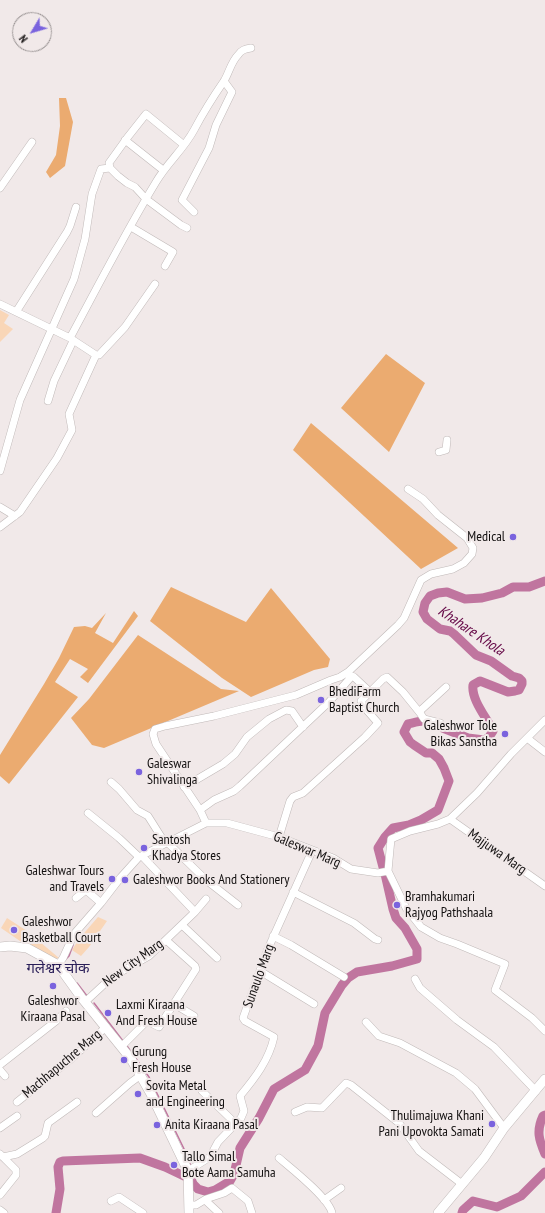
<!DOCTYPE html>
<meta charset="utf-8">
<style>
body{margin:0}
#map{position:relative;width:545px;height:1213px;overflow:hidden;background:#f1e9e9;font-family:"PT Sans Narrow",sans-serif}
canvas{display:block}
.north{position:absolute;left:12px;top:12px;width:40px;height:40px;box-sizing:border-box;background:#f1e9e9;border:1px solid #989292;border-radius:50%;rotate:232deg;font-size:11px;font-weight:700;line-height:16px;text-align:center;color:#120f0f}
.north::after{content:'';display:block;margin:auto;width:14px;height:18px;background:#7a63de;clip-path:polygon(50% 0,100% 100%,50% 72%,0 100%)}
</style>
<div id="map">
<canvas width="545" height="1213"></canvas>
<div class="north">N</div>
</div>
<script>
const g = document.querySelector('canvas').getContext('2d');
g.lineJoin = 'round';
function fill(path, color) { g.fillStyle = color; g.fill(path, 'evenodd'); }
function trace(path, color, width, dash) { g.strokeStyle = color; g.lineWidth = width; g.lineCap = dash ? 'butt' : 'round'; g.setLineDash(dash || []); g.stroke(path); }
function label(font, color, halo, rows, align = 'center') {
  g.font = font + ' "PT Sans Narrow","Noto Sans Devanagari",sans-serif'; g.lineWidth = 4; g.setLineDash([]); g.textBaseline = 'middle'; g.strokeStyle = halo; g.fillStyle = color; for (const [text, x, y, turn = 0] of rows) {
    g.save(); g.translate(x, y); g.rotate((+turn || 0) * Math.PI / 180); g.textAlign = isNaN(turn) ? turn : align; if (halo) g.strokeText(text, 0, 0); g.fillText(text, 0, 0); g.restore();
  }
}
const green = new Path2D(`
 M0,310L9,315L4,323L13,329L0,342Z
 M98,917L107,921L89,947L81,956L72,950L79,939Z
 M7,918L27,931L59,958L55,959L20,941L1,928Z`);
const forest = new Path2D(`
 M59,98H66L73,122L65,166L50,178L46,172L56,155L60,126Z
 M386,354L425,383L389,452L341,408Z
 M311,423L458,548L421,569L293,450Z
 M171,587L246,622L271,588L330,659L328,667L314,670L251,697L222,678L150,621Z
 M134,611L138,616L88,683L80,677L88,669L70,659L55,682L78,697L9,784L0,776V755L44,684L59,658L74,627L85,626L92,628L106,613L95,633L113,643Z
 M138,635L221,689L239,691L104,748L92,745L71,718L89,699Z`);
const stream = new Path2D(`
 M66,959L69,956L73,945
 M77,983L87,996
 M94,1003L123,1041
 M127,1046L149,1077L187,1155L191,1167
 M193,1171L198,1189`);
const river = new Path2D(`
 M383,867L378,848L385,837L393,828L409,825L421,820L438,810L449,781L444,768L439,759L432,753H426L414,745L410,742L404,732L408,724C417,722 427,718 435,725L468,738L484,740L489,737L493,731C487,718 471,700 473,685L480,681L508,692L515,691L519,690L522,684V681L519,678L512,676L491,661L476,655L454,634L450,631L440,629L427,619L423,612L425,603L430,596L438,593L447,592L465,599L482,598L502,593L513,587H529L545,581
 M545,1115L543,1116C536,1131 539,1140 545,1154
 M56,1213L60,1189L58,1167L60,1162L63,1161L140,1158L165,1167L186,1177L198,1189L208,1192L215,1190L230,1181L234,1174L240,1148L259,1118L274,1089L305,1070L318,1046L325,1013L342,985L348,978L357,972L392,966L417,959V949L405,928L396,918L393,909L385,874
 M462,1213L463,1210L473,1201L497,1207L521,1196L545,1172`);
const minor = new Path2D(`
 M125,140L163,170
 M184,145L146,114L127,138L109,163L110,168L118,176L127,183L135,187L146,199L181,225L187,228
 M0,188L32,142
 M194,212L182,200L209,148L216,125L232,92L224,81
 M131,227L173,252L165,266
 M0,304L70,338L96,355L69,414L72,430L57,458L20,512L0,527
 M16,312L67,232L70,226L76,207
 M70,338C98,286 125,233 156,182C167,163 184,149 194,130C203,113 213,97 224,81C229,73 231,62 238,55C241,50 245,49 251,48
 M96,355H99L125,327L155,284
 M48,401L54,381L73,341
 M439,452L446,450L447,440
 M0,471L20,400L74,279L85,239L92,194L101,169L110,168
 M0,507L15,516
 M370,692L383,679L387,677L403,692L420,713L421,710L446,687
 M420,713L424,719L440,723
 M527,738L545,752
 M111,782L119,789L137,810L148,816L165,843
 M184,787L223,764L235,754L247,737L269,719L286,710L292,711L303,727
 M200,810L214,800L234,791L240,786L329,702L352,676L354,677L370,692L361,701L364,707L378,723L365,737L303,793L293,797L290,801L279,837
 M88,813L119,838L139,857
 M450,819L545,886
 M206,823L200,810L156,744L153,734L155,729L165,726L214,716L296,695L331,680L340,677L348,672L398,625L404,618L421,580L431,574L453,569L464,563L472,554L473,548L467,538L438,515L423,499L408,489
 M167,842L206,880L238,905
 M388,871L406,908L421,927L440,938L457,944L505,964L495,990L532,1018L545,1031
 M293,892L354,923L375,939L378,940
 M76,898L86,890L101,903
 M195,912L206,899
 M182,925L217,958
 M273,936L291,945L344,977
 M58,965L63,958L74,934L101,903L121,877L139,857L206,823H227L279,837L333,858L351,869L378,873L388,871L391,839L410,831L438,824L450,819L477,793L511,754L545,720
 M260,971L314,1004
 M415,979L420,988L457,1020L494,1047L536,1091
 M85,1002L112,977L149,956L195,912L142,856
 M174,1004L194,1016
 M366,1022L379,1036L400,1043L456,1073L475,1089L504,1128
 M122,1046L147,1021L159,1027L196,969L195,966L166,940
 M1,1064L56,1021L66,1011
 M0,1070L5,1076
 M202,1091L235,1123
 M17,1102L71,1059L106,1027
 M295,1112L307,1107L322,1108L346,1083L351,1085L399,1123L419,1151L462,1184
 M96,1113L130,1083L141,1075
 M0,1128L17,1116
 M0,1154L16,1170V1175L0,1195
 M3,1157L17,1154L43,1138L45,1136L48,1123L77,1102
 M279,1158C292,1169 329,1198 332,1213
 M188,1171L210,1157L218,1142L241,1118L244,1111L240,1096C255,1078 269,1060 274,1037L245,1021L243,1018L267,951L312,851
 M205,1200L219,1213
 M324,1200L341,1188
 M111,1201L119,1197L143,1213
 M190,1205H196L206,1199L224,1193L232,1188L248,1201L252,1213
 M0,1210L4,1213`);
const major = new Path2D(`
 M0,947L10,946L27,948L58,965L81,997L131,1059L151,1094L188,1171L189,1213
 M438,1213L484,1158L504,1128L545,1079`);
const markers = [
 [513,537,4,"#7a63de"],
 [321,700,4,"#7a63de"],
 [505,734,4,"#7a63de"],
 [139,772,4,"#7a63de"],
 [144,848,4,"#7a63de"],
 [112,879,4,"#7a63de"],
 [125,880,4,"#7a63de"],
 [397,905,4,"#7a63de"],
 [14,930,4,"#7a63de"],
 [53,986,4,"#7a63de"],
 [108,1013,4,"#7a63de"],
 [124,1060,4,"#7a63de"],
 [138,1094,4,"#7a63de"],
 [492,1124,4,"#7a63de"],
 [157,1125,4,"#7a63de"],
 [174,1165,4,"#7a63de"]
];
const poiNames = [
 ["Medical",505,537,"right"],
 ["BhediFarm",329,692],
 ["Baptist Church",329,708],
 ["Galeshwor Tole",497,726,"right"],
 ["Bikas Sanstha",497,742,"right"],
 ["Galeswar",147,764],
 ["Shivalinga",147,780],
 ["Santosh",152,840],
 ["Khadya Stores",152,856],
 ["Galeshwar Tours",104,871,"right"],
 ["and Travels",104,887,"right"],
 ["Galeshwor Books And Stationery",133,880],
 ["Bramhakumari",405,897],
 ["Rajyog Pathshaala",405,913],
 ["Galeshwor",22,922],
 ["Basketball Court",22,938],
 ["Galeshwor",53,1001,"center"],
 ["Kiraana Pasal",53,1017,"center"],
 ["Laxmi Kiraana",116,1005],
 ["And Fresh House",116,1021],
 ["Gurung",132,1052],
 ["Fresh House",132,1068],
 ["Sovita Metal",146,1086],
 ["and Engineering",146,1102],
 ["Thulimajuwa Khani",484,1116,"right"],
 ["Pani Upovokta Samati",484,1132,"right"],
 ["Anita Kiraana Pasal",165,1125],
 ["Tallo Simal",182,1157],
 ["Bote Aama Samuha",182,1173]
];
const streetNames = [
 ["Galeswar Marg",307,850,23],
 ["Majjuwa Marg",497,852,35],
 ["New City Marg",133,963,-36],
 ["Sunaulo Marg",259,976,-70],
 ["Machhapuchre Marg",62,1064,-40]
];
const waterNames = [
 ["Khahare Khola",471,631,34]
];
const neighbourhoodNames = [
 ["गलेश्वर चोक",58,969]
];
fill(green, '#f9d6b7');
fill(forest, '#ebab70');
trace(stream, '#c0759f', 1.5);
trace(river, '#c0759f', 9);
trace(minor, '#c0b9b8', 8);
trace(major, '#c0b9b8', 10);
trace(minor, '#fff', 7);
trace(major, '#fff', 9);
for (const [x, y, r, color] of markers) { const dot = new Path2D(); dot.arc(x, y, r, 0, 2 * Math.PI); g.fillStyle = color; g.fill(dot); trace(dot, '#f1e9e9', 1.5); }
label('14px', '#120f0f', '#f1e9e9', poiNames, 'left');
label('14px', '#120f0f', '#f1e9e9', streetNames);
label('italic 15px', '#660a48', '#f1e9e9', waterNames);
label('15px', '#291e58', '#f1e9e9', neighbourhoodNames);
</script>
